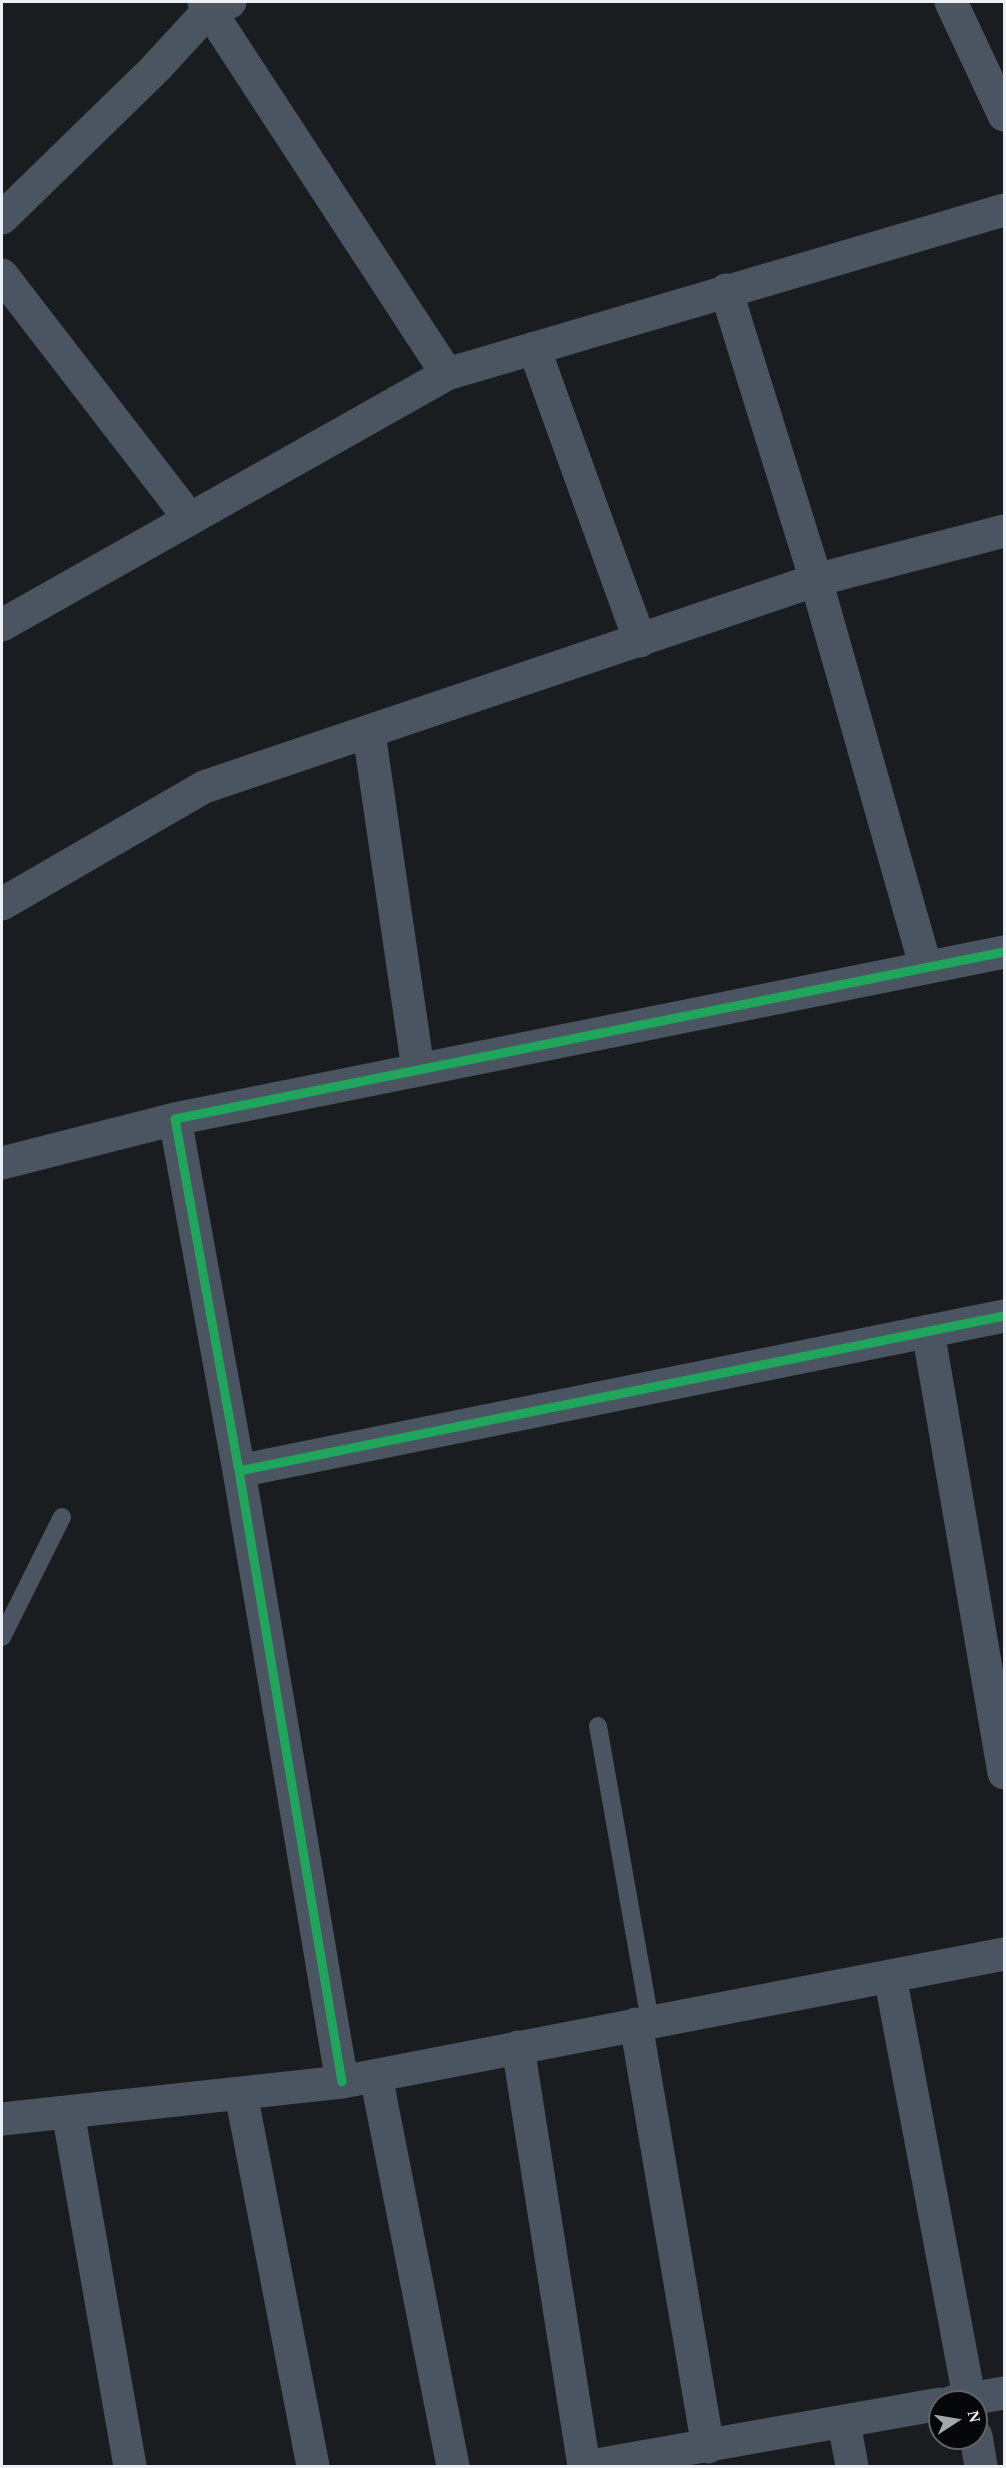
<!DOCTYPE html>
<style>
body{margin:0}
#map{position:relative;width:1006px;height:2468px;overflow:hidden;background:#1a1d20;font-family:Georgia,serif}
canvas{display:block}
.frame{position:absolute;inset:0;border:3px solid #eceff3;pointer-events:none}
.north{position:absolute;left:928px;top:2390px;width:60px;height:60px;box-sizing:border-box;background:#050709;border:2px solid #616467;border-radius:50%;rotate:78deg;font-size:16px;font-weight:700;line-height:24px;text-align:center;color:#eceff3}
.north::after{content:'';display:block;margin:auto;width:21px;height:27px;background:#a2a6a9;clip-path:polygon(50% 0,100% 100%,50% 72%,0 100%)}
</style>
<div id="map">
<canvas width="1006" height="2468"></canvas>
<div class="frame"></div>
<div class="north">N</div>
</div>
<script>
const g = document.querySelector('canvas').getContext('2d');
g.lineJoin = 'round';
function trace(path, color, width, dash) { g.strokeStyle = color; g.lineWidth = width; g.lineCap = dash ? 'butt' : 'round'; g.setLineDash(dash || []); g.stroke(path); }
const service = new Path2D(`
 M2,1637L62,1517
 M598,1726L650,2021`);
const minor = new Path2D(`
 M204,2L447,374
 M951,2L1004,115
 M2,218L155,69L211,8L230,2
 M2,275L190,519
 M726,290L816,580L926,968
 M534,348L640,641
 M2,625L447,374L1004,210
 M369,733L418,1069
 M2,904L204,787L816,580L1004,531
 M2,1163L175,1119
 M928,1331L1004,1773
 M239,1471L175,1119L1004,952
 M890,1976L970,2402
 M636,2024L708,2447
 M518,2047L584,2466
 M376,2076L453,2466
 M342,2082L239,1471L1004,1316
 M241,2094L313,2466
 M68,2112L130,2466
 M2,2119L342,2082L1004,1954
 M952,2402L1004,2393
 M844,2423L852,2466
 M976,2436L981,2466
 M591,2466L940,2404`);
const cycleway = new Path2D(`
 M239,1471L175,1119L1004,952
 M342,2082L239,1471L1004,1316`);
trace(service, '#4b5461', 18);
trace(minor, '#4b5461', 33);
trace(cycleway, '#20a55d', 9);
</script>
